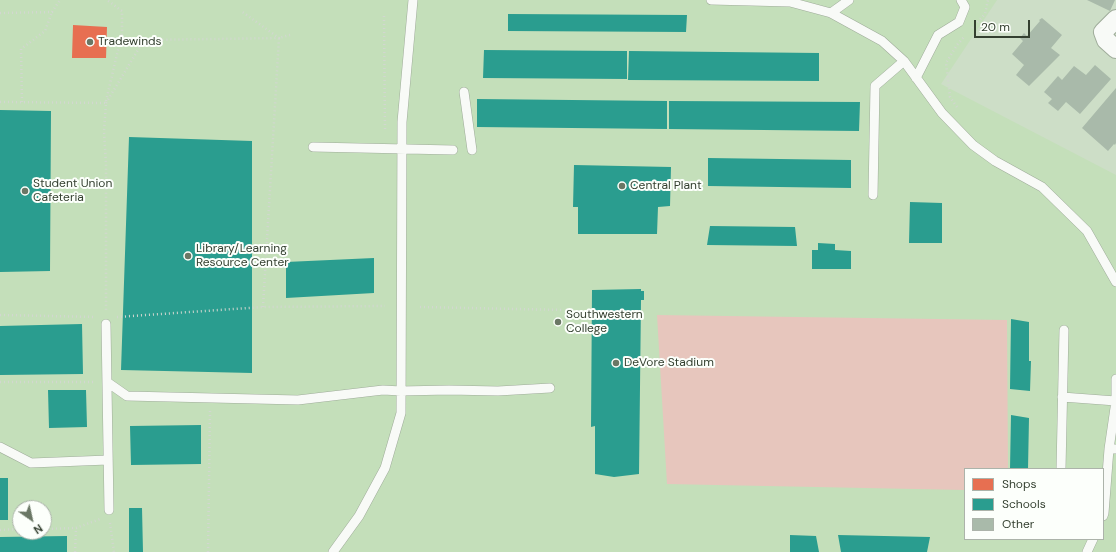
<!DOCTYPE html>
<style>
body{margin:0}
#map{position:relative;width:1116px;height:552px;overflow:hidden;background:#cddec7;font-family:"DM Sans",sans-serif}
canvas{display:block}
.legend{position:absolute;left:964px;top:468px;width:140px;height:72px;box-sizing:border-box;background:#fcfffb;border:1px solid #acb3aa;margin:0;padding:5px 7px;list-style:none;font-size:12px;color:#344030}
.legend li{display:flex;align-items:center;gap:8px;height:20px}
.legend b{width:20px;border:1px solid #acb3aa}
.north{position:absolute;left:12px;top:500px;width:40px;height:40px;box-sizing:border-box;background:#fcfffb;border:1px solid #acb3aa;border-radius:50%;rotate:146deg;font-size:11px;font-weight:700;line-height:16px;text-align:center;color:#344030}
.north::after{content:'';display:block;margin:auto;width:14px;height:18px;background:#6a7765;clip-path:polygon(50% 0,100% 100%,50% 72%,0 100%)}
.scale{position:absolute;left:974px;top:20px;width:56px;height:18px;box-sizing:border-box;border:2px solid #344030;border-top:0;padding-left:5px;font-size:12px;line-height:14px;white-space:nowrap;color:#344030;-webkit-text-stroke:3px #fcfffb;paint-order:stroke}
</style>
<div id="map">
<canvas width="1116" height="552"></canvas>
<ul class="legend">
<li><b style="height:11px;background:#e76f51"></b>Shops</li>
<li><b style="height:11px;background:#2a9d8f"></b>Schools</li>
<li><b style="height:11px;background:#a9baaa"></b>Other</li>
</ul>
<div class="north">N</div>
<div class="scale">20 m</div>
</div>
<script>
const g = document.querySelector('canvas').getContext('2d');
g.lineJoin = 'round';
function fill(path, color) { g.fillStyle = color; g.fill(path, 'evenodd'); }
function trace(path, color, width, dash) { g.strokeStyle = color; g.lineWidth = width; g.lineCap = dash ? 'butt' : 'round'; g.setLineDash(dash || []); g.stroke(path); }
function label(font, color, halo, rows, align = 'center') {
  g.font = font + ' "DM Sans",sans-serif'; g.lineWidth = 4; g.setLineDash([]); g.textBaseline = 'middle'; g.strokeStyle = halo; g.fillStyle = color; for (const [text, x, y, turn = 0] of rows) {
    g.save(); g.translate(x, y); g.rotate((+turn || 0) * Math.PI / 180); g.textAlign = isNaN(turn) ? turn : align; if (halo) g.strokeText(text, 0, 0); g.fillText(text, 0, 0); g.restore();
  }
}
const built = new Path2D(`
 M0,0H997L941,84L1116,175V552H0ZM965,469H1103V539H965ZM20,508H44V532H20Z`);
const green = new Path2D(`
 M657,315L1007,320L1008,469H965V490L667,484Z`);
const shops = new Path2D(`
 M73,25L107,27L106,58H72Z`);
const schools = new Path2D(`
 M508,14L687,15L686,32L508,31Z
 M484,50L627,51V79L483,78Z
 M629,51L819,53V81L628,80Z
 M477,99L667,101V129L477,127Z
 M669,101L860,102L859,131L669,129Z
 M0,110L51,111L50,271L0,272Z
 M129,137L252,141V373L121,370Z
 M708,158L851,160V188L708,186Z
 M574,165L671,167L670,206L658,207L657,234H578V207H573Z
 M910,202L942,203V243H909Z
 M710,226L795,227L797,246L707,245Z
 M818,243L835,244V250L851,251V269H812V250H818Z
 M374,258V293L286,298V262Z
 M641,289V291H644V300H641L639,474L614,477L595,474V426L591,427L592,290Z
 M1011,319L1029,322V361H1031L1030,391L1010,389Z
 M82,324L83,374L0,375V326Z
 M48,390H86L87,427L49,428Z
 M1011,415L1029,418L1028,469H1010Z
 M201,425V464L131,465L130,426Z
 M0,478H8V520H0Z
 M129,508H142L143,552H129Z
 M790,535L816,536L819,552H790Z
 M838,535L930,537L927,552H841Z
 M67,536V552H0V537Z`);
const building = new Path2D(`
 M1087,0H1115L1110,11Z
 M1042,18L1062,35L1051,48L1060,55L1029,86L1016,75L1024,65L1012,54L1023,41L1020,38L1024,33L1027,36L1040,21L1039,20Z
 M1095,65L1111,79L1080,114L1066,102L1058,111L1048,103L1052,99L1044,92L1058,76L1062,80L1074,66L1086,75Z
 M1116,88V143L1115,145L1114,144L1108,151L1082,128Z`);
const path = new Path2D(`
 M0,13L52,12L60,0
 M384,16L385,131
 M972,28L985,14L988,0
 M106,101L122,33V11L107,0
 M0,102L106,103L104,131L106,164V311
 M22,102L21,49L45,31L52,12
 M106,103L144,40L279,38L241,11
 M957,107L950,97L946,63L957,45L965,36
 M263,307L279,38L290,35
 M420,307L563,310
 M0,315L96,317
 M117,317L263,307L385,306
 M0,382H93
 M110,523L114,552
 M44,529L76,528L100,519
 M0,530L20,529
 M75,552L76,528
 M208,552L210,411`);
const service = new Path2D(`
 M711,0L790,2L831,13L882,41L904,61L942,113L973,145L995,161L1042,187L1087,231L1116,282
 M831,13L849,0
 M916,78L938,35L959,22L965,7L961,0
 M464,92L472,150
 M313,147L453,150
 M873,195L875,86L904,61
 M106,324L109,510
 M1116,379V401L1109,449H1116
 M107,382L127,396L298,400L383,390L401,391L449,390L498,391L550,388
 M1062,397L1116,401
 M0,447L31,463L108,460
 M1061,469L1064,330
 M1103,516L1104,513L1109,449
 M333,552L359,516L385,468L401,413L402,122L413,0
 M1087,552L1093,539`);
const minor = new Path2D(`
 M1116,19L1103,32L1106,40L1116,49`);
const markers = [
 [90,42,4,"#6a7765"],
 [622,186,4,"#6a7765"],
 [25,191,4,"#6a7765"],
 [188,256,4,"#6a7765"],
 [558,322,4,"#6a7765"],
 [616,363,4,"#6a7765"]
];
const poiNames = [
 ["Tradewinds",98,42],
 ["Student Union",33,184],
 ["Cafeteria",33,198],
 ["Central Plant",630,186],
 ["Library/Learning",196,249],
 ["Resource Center",196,263],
 ["Southwestern",566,315],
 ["College",566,329],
 ["DeVore Stadium",624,363]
];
fill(built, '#c4dfba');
fill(green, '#e7c6bd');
fill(shops, '#e76f51');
fill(schools, '#2a9d8f');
fill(building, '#a9baaa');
trace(service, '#9fac9a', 10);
trace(minor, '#9fac9a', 20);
trace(path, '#d2d7d0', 2.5, [1, 3]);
trace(service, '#f8faf7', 9);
trace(minor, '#f8faf7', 18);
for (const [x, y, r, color] of markers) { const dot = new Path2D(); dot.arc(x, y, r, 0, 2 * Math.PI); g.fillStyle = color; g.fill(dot); trace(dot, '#fcfffb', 1.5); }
label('12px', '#344030', '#fcfffb', poiNames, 'left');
</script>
